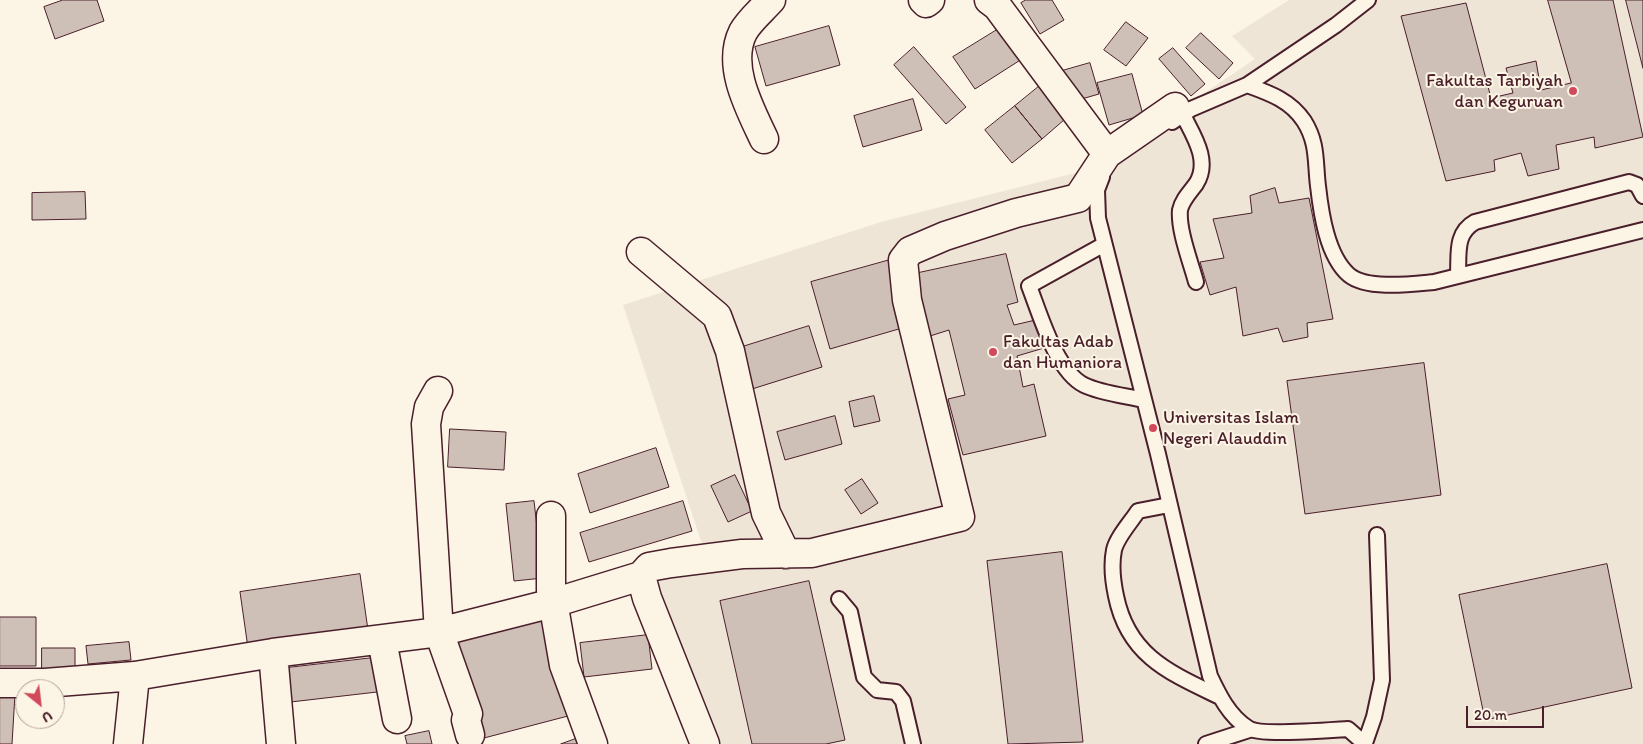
<!DOCTYPE html>
<style>
body{margin:0}
#map{position:relative;width:1643px;height:744px;overflow:hidden;background:#fcf5e5;font-family:Itim,sans-serif}
canvas{display:block}
.north{position:absolute;left:15px;top:679px;width:50px;height:50px;box-sizing:border-box;background:#fcf5e5;border:1px solid #b59f9b;border-radius:50%;rotate:151deg;font-size:14px;font-weight:700;line-height:20px;text-align:center;color:#4a1f2b}
.north::after{content:'';display:block;margin:auto;width:18px;height:22px;background:#d1495b;clip-path:polygon(50% 0,100% 100%,50% 72%,0 100%)}
.scale{position:absolute;left:1466px;top:706px;width:78px;height:22px;box-sizing:border-box;border:2px solid #4a1f2b;border-top:0;padding-left:6px;font-size:15px;line-height:18px;white-space:nowrap;color:#4a1f2b;-webkit-text-stroke:4px #fcf5e5;paint-order:stroke}
</style>
<div id="map">
<canvas width="1643" height="744"></canvas>
<div class="north">U</div>
<div class="scale">20 m</div>
</div>
<script>
const g = document.querySelector('canvas').getContext('2d');
g.lineJoin = 'round';
function fill(path, color) { g.fillStyle = color; g.fill(path, 'evenodd'); }
function trace(path, color, width, dash) { g.strokeStyle = color; g.lineWidth = width; g.lineCap = dash ? 'butt' : 'round'; g.setLineDash(dash || []); g.stroke(path); }
function label(font, color, halo, rows, align = 'center') {
  g.font = font + ' Itim,sans-serif'; g.lineWidth = 4; g.setLineDash([]); g.textBaseline = 'middle'; g.strokeStyle = halo; g.fillStyle = color; for (const [text, x, y, turn = 0] of rows) {
    g.save(); g.translate(x, y); g.rotate((+turn || 0) * Math.PI / 180); g.textAlign = isNaN(turn) ? turn : align; if (halo) g.strokeText(text, 0, 0); g.fillText(text, 0, 0); g.restore();
  }
}
const built = new Path2D(`
 M1289,0H1643V744H696L629,571L704,550L623,305L881,222L1091,169L1255,59L1232,36Z`);
const building = new Path2D(`
 M63,0H97L104,21L55,39L44,7Z
 M1026,0H1052L1064,20L1040,34L1021,3Z
 M1548,0H1613L1643,137L1595,148L1594,137L1556,145L1559,169L1528,176L1521,153L1494,160L1495,171L1446,181L1401,16L1466,3L1491,98L1513,93L1506,68L1536,61L1541,90L1571,83Z
 M1626,0H1643V68Z
 M1126,22L1148,38L1126,66L1104,50Z
 M1005,25L1025,57L975,89L953,57Z
 M829,26L840,65L766,86L755,47Z
 M1201,33L1233,63L1219,79L1186,48Z
 M914,47L966,107L946,124L894,65Z
 M1173,48L1205,84L1191,96L1159,59Z
 M1090,63L1099,94L1071,102L1062,71Z
 M1132,74L1143,115L1109,125L1097,83Z
 M1042,84L1072,113L1042,139L1015,106Z
 M913,99L922,130L863,147L854,116Z
 M1015,106L1042,139L1012,163L985,130Z
 M1275,188L1279,203L1309,198L1333,319L1307,323L1308,337L1283,342L1278,328L1243,336L1236,287L1210,295L1200,262L1224,258L1213,219L1252,213L1250,196Z
 M85,192L86,219L32,220V193Z
 M1006,254L1018,302L1007,305L1014,325L1040,319L1044,348L1017,356L1023,387L1034,384L1046,436L963,455L948,399L965,395L949,330L930,336L914,274Z
 M890,260L909,326L830,349L811,282Z
 M809,326L822,367L752,389L739,348Z
 M1424,363L1441,495L1305,514L1287,381Z
 M874,396L880,421L854,427L849,402Z
 M835,416L842,444L785,460L777,432Z
 M450,429L506,432L504,470L448,467Z
 M656,448L669,487L590,513L578,474Z
 M735,475L752,511L728,522L711,486Z
 M862,479L878,503L861,514L845,490Z
 M534,501L543,578L514,581L506,504Z
 M683,501L692,531L589,562L580,533Z
 M1062,552L1083,742L1008,744L987,561Z
 M1607,564L1632,688L1485,720L1459,595Z
 M360,574L368,630L248,648L240,592Z
 M809,581L845,740L826,744H752L720,601Z
 M541,615L568,716L484,738L457,638Z
 M0,617H36V666H0Z
 M648,635L652,669L584,677L580,643Z
 M129,642L131,660L88,664L86,646Z
 M42,648H75V671H42Z
 M373,658L377,692L282,703L278,669Z
 M0,693L15,694L12,744H0Z
 M429,731L432,744H407L405,736Z
 M581,737L584,744H561Z`);
const lane = new Path2D(`
 M1247,85L1336,25L1368,0
 M1183,115C1193,135 1211,161 1196,184C1190,192 1182,200 1180,210C1178,230 1191,263 1196,282
 M1172,122L1191,109L1247,85C1269,93 1290,100 1304,121C1318,143 1315,162 1318,186C1321,213 1327,256 1349,275C1367,290 1412,284 1434,282L1643,230
 M1102,177L1097,190L1098,218L1158,454L1210,676C1219,695 1229,716 1248,728C1259,736 1331,730 1348,729L1365,744
 M1103,245L1029,286C1040,314 1056,371 1084,385C1100,393 1127,396 1144,400
 M1458,274C1459,254 1455,233 1475,222L1629,182L1637,185L1643,196
 M1169,505L1138,511C1131,522 1117,537 1114,550C1111,565 1113,582 1116,596C1128,656 1170,673 1220,697
 M839,599L850,612L864,677L877,690L896,692L903,701L913,744
 M1365,743L1374,717L1382,680L1377,535
 M1206,744L1249,730`);
const street = new Path2D(`
 M923,0L926,3L930,0
 M989,0L997,6L1107,154
 M764,139C750,109 726,66 743,32C749,21 762,10 771,0
 M641,252L717,316L730,351L766,513L786,554
 M438,391L429,407L426,424L439,632L468,714L466,720L470,735
 M551,516V590L564,665L593,744
 M382,640L397,719
 M273,653L281,744
 M0,683H45L135,676L273,653L439,632L553,603L641,576
 M128,744L135,676
 M705,744L647,598L641,576L649,567L671,563L742,554L812,553L960,517L907,300L903,260L910,251L945,236L1016,213L1078,198L1107,154L1175,107`);
const markers = [
 [1573,91,5,"#d1495b"],
 [993,352,5,"#d1495b"],
 [1153,428,5,"#d1495b"]
];
const poiNames = [
 ["Fakultas Tarbiyah",1563,81,"right"],
 ["dan Keguruan",1563,102,"right"],
 ["Fakultas Adab",1003,342],
 ["dan Humaniora",1003,363],
 ["Universitas Islam",1163,418],
 ["Negeri Alauddin",1163,439]
];
fill(built, '#eee5d7');
fill(building, '#cfc0b7');
trace(building, '#4a1f2b', 1);
trace(lane, '#4a1f2b', 18);
trace(street, '#4a1f2b', 31);
trace(lane, '#fcf5e5', 14);
trace(street, '#fcf5e5', 28);
for (const [x, y, r, color] of markers) { const dot = new Path2D(); dot.arc(x, y, r, 0, 2 * Math.PI); g.fillStyle = color; g.fill(dot); trace(dot, '#fcf5e5', 2); }
label('18px', '#4a1f2b', '#fcf5e5', poiNames, 'left');
</script>
